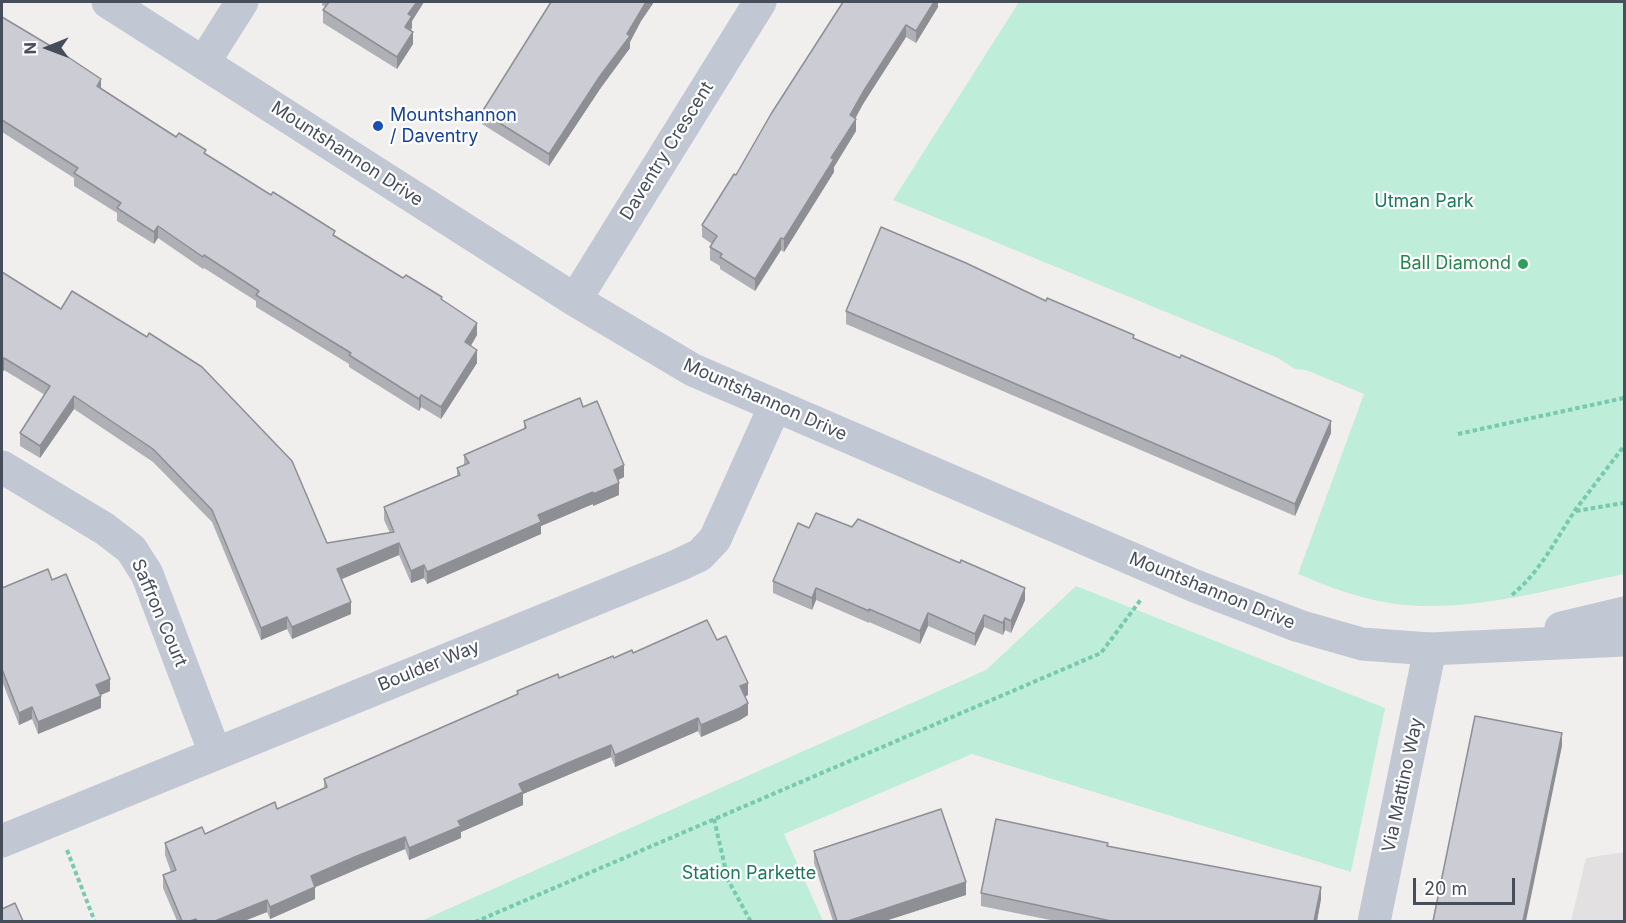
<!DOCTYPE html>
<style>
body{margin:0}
#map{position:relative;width:1626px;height:923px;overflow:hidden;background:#f1efee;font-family:Inter,sans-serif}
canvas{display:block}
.frame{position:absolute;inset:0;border:3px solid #474e5b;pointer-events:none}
.north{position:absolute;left:18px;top:18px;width:60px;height:60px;-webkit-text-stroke:4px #fff;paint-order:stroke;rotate:269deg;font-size:16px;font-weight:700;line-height:24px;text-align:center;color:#474e5b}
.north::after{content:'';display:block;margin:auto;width:21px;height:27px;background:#474e5b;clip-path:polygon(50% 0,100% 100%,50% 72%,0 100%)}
.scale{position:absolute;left:1413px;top:878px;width:102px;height:27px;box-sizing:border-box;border:3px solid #474e5b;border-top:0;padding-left:8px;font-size:18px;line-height:21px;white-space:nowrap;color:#474e5b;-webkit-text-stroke:4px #fff;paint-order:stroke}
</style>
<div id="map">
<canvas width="1626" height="923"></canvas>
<div class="frame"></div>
<div class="north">N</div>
<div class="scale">20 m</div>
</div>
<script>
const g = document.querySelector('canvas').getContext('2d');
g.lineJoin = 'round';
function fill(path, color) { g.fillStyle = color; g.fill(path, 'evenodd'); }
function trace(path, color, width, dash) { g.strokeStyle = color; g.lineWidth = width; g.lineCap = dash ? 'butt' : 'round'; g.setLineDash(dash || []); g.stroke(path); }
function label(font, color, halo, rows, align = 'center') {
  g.font = font + ' Inter,sans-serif'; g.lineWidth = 4.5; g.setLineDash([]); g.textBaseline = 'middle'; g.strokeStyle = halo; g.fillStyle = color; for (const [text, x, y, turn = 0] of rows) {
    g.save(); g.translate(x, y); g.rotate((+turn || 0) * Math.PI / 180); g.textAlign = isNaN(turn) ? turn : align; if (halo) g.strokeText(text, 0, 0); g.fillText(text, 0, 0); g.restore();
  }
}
const education = new Path2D(`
 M1624,852V921H1571L1586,858Z`);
const green = new Path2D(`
 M1019,2H1624V574C1550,589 1465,615 1389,603C1358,598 1327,586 1298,574L1364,394L1306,370L1295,369L1278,358L893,200Z
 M1076,586L1385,708L1351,872L972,754L784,834L823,921H421L986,670Z`);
const path = new Path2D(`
 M1458,434L1624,398
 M1576,511L1624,503
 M1512,595C1540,572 1556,539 1576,509C1592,488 1608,467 1624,446
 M714,819L728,880L751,922
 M67,850L95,922
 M475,922L1101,653L1142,598`);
const minor = new Path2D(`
 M204,62L242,2
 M575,300L760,2
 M2,467L105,529L131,549L147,574L215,753
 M2,841L679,565L700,555L715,539L775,406
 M1374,922L1430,649`);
const tertiary = new Path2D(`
 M108,2L575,300L693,370L1195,586L1299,626L1362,644L1430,649L1624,640
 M1561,628L1624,613`);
const wall = new Path2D(`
 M322,2H424L412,21V28L410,30L413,44L397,69L323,23V10L325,7L322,5Z
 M551,2H654L641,21L630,42V48L600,89L549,166L482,124V112Z
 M843,2H938V7L916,43L906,37L863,104L855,119L856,131L834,167V172L784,252L781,250L755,291L720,269V266L710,260V247L712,244L702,237V225L736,175Z
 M2,17L101,89L403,278L442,300L477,335L471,346L477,363L441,419L421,407L419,411L349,367V364L256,307V301L204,268L203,269L158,238L154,244L117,221V213L74,186V178L2,132Z
 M2,272L327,543L390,533L384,520V507L457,476V468L464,465V455L524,429V421L583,407L624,477L618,480L619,495L593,506V504L541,526V534L427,584L424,578L411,583L399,555L342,579L351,614L292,639L287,629L261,640L212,522L153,462L74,409L40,458L20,446V433L45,395L4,370L2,373Z
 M1046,301L1134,339L1331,433L1295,516L846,324V311Z
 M809,528L1025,600L1011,633L1005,630L1003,635L984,627L975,646L928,626L920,644L869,622V623L816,600L812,610L773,593V581Z
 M52,580L110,691L101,695V708L38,734L32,719L19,725L2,681V588Z
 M717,640L748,695L745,697L748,715L740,720L701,737L698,731L615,767L611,757L570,774L523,794V805L461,832V838L409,860L405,849L357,869L315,887V899L270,919L267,912L244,921H177L163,888V875L171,872L165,855V843L205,834L277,809L324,789V779L517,695V691L559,678L614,658L633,653Z
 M1108,846L1321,899L1317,921H1055L981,906V893Z
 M814,851L966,895L885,921H833L814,863Z`);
const shadedWall = new Path2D(`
 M417,2H424L412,21V28L405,39V27L408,14Z
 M646,2H654L641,21L630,42V48L600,89L549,166V154L627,34Z
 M932,2H938V7L916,43V31Z
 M906,25V37L863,104L850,128V115L863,92Z
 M413,32V44L397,69V57Z
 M101,79V91L97,86Z
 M856,119V131L834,167V172L784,252V239L831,158Z
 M158,226V238L154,244V232Z
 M781,238V250L755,291V279Z
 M477,323V335L465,355V342Z
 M477,350V363L441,419V407Z
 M4,358V370L2,373V361Z
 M421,395V407L419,411V399Z
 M74,396V409L40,458V446Z
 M1331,421V433L1295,516V504Z
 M624,465V477L614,482V470Z
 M619,483V495L593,506V494Z
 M593,492V504L541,526V534L427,584V572L538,515Z
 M399,543V555L337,581V569Z
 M424,565V578L411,583V571Z
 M816,588V600L812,610V598Z
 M1025,588V600L1011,633V621Z
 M351,602V614L292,639V627Z
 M928,613V626L920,644V631Z
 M984,615V627L975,646V634Z
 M287,617V629L261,640V628Z
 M1005,618V630L1003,635V623Z
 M110,679V691L96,697V685Z
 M748,683V695L740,698V686Z
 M101,696V708L38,734V722Z
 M748,703V715L740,720L701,737V725Z
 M32,707V719L19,725V713Z
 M698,718V731L615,767V755Z
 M1562,733V746L1526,921H1523Z
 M611,745V757L523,794V805L461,832V838L409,860V848L458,821L519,784Z
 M405,837V849L311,889V876Z
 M966,882V895L885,921H848Z
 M315,887V899L270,919V907Z
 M1321,887V899L1317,921H1314Z
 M267,900V912L244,921H215Z`);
const building = new Path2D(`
 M329,2H417L408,14L412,16L405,27L413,32L397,57L323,10Z
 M551,2H646L627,34L630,36L600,76L549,154L482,112Z
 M843,2H934L916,31L906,25L863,92L850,115L856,119L831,158L834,159L784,239L781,238L755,279L720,257L722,254L710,247L717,236L702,225L734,174L736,175L771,114Z
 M2,17L59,51L101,79L97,86L176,137L179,133L206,150L204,153L271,195L273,192L335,231L333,235L403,278L406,275L442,297L441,299L477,323L465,342L477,350L441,407L421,395L419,399L349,355L351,353L256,295L259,291L204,255L203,257L158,226L154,232L117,208L121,203L74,173L78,168L2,120Z
 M881,227L966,263L1046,301L1047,298L1101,321L1134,335L1133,338L1180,358L1181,355L1331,421L1295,504L846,311Z
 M2,272L61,309L72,291L147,337L149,333L202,367L292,461L327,543L394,532L384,507L460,475L457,468L469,463L464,455L526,428L524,421L580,398L583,407L597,401L624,465L614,470L619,483L593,494V492L538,515L541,522L427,572L424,565L411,571L399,543L337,569L351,602L292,627L287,617L261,628L212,510L153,449L74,396L40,446L20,433L50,386L4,358L2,361Z
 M816,513L852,527L858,519L960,563L961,560L1025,588L1011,621L1005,618L1003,623L984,615L975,634L928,613L920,631L869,609V611L816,588L812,598L773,581L798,523L809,528Z
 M48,569L52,580L66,574L110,679L96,685L101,696L38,722L32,707L19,713L2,669V588Z
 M707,620L717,640L726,636L748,683L740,686L748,703L740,708L701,725L698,718L615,755L611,745L570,762L519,784L523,792L458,821L461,826L409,848L405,837L357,856L311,876L315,887L270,907L267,900L215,921H197L196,919L190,921H182L163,875L176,870L165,843L202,827L205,834L275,802L277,809L327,787L324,779L518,694L517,691L558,674L559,678L613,656L614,658L632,650L633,653Z
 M1475,716L1562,733L1523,921H1433Z
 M941,809L966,882L848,921H837L814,851Z
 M996,819L1108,843L1107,846L1321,887L1314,921H1111L981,893Z
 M15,903L23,921H2V909Z`);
const markers = [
 [378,126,6,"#1a4fb4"],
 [1523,264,6,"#2e9e5b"]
];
const transitNames = [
 ["Mountshannon",390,116],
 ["/ Daventry",390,137]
];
const streetNames = [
 ["Daventry Crescent",667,151,-58],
 ["Mountshannon Drive",347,154,33],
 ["Mountshannon Drive",765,400,24],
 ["Mountshannon Drive",1212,591,22],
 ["Saffron Court",159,613,67],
 ["Boulder Way",429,666,-22],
 ["Via Mattino Way",1403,785,-78]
];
const parkNames = [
 ["Utman Park",1424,202],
 ["Station Parkette",749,874]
];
const leisureNames = [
 ["Ball Diamond",1511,264]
];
fill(education, '#e2e0e0');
fill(green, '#beedd9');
trace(path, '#77cab0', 4, [4.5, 3]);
trace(minor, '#c2c8d3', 33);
trace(tertiary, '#c2c8d3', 33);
fill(wall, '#afafb6');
fill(shadedWall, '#8e8f94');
fill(building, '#cbccd4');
trace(building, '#8e8f94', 1.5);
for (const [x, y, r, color] of markers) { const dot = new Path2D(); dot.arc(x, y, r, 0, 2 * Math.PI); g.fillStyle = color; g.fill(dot); trace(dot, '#fff', 2); }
label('18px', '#164399', '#fff', transitNames, 'left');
label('18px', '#474e5b', '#fff', streetNames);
label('18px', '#1a7a5b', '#fff', parkNames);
label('18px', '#27864d', '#fff', leisureNames, 'right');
</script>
